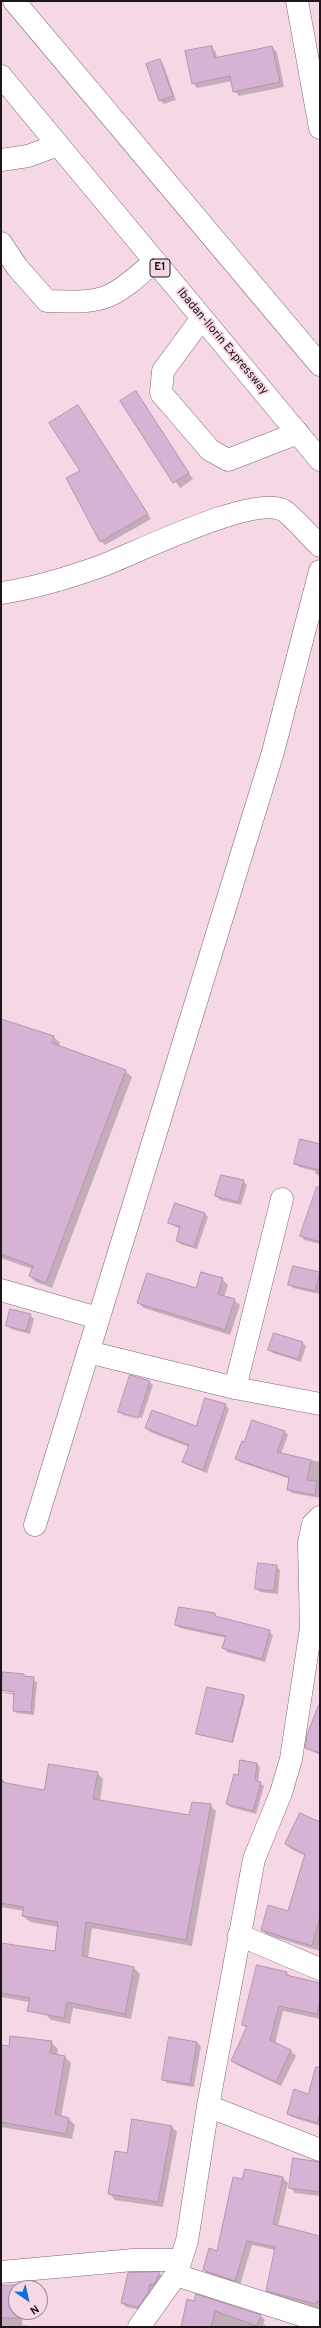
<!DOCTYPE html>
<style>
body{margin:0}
#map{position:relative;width:321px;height:2328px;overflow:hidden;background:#f5d7e6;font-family:Overpass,sans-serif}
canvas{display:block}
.frame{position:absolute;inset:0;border:2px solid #1e1419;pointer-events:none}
.north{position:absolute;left:8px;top:2280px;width:40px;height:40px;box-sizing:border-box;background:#f5d7e6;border:1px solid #9f8994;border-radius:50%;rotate:146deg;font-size:11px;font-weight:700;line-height:16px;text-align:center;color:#1e1419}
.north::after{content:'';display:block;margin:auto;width:14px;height:18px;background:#0f70d9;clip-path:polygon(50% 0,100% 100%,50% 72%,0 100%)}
</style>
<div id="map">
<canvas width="321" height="2328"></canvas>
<div class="frame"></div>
<div class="north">N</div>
</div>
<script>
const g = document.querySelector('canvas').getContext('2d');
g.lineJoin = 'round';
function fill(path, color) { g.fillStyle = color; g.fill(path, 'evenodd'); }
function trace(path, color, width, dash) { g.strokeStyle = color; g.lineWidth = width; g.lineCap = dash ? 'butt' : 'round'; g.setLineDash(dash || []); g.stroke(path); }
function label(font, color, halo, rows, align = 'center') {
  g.font = font + ' Overpass,sans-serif'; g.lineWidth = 4; g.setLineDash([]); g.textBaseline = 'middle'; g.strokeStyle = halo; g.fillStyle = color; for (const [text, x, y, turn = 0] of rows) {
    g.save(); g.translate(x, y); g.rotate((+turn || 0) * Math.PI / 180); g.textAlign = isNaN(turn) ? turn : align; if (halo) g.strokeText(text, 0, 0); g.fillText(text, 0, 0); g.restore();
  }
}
const shadow = new Path2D(`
 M211,47L216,52L217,59L272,47L277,52L284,87L239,96L234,91L232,81L197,88L193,83Z
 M160,60L163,64L176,100L164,104L160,100Z
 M135,392L193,479L180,488L122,401Z
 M78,406L151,519L105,545L101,541L82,471Z
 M1,1020L54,1037L60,1043L59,1046L125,1071L132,1077L52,1288L36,1282L30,1276L32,1269L1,1258ZM52,1039H54L51,1048Z
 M320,1145V1177L315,1173V1171L299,1167L295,1163Z
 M243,1181L247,1185L241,1205L220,1200L216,1196Z
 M175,1204L205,1214L208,1217L197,1249L180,1244L177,1240L180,1229L169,1223Z
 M320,1207V1244L304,1240L301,1236Z
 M320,1273L319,1294L293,1288L289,1284Z
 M222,1279L228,1285L224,1297L234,1300L240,1305L230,1335L144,1308L139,1303L196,1289Z
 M30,1315L34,1319L30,1334L11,1329L7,1325Z
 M302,1343L306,1346L301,1362L273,1353L270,1350Z
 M149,1382L153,1385L142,1418L123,1412V1414L141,1421L123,1415L120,1411Z
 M225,1405L229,1409L207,1473L187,1465L184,1462L189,1447L150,1432L146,1428H196Z
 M284,1431L288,1435L281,1454L320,1462V1498L292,1493L288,1489L290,1479L240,1462L237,1458L245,1443Z
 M276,1566L280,1570L278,1594L260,1592L256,1588Z
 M215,1614L218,1617L269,1631L273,1635L265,1662L227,1652L223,1648L226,1638L180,1628L176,1624Z
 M4,1674L23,1675L37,1682L34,1715L17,1713L14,1710L15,1695L4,1693L1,1690ZM3,1690L19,1692V1694L3,1692Z
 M244,1696L245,1697L233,1743L197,1734Z
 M320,1721V1755L306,1748Z
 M257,1764L260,1767L258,1782L264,1786L256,1814L230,1807L227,1803L239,1776Z
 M97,1773L103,1779L100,1801L190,1816L210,1805L216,1811L192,1946L92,1928L88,1958L134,1968L140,1974L131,2019L73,2008L70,2024L51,2020L45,2014L46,2005L1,1997V1944L55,1952L59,1927L30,1922L23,1916L24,1911L1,1907V1778L8,1785L45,1791Z
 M320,1823V1951L267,1935L262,1930L289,1912L306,1856L291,1849L286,1844Z
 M287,1973L291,1977L320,1984V2019L283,2011L275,2044L291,2051L296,2056L281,2086L237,2065L232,2060L247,2029L243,2025Z
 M170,2038L197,2043L201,2046L194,2087L167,2083L163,2079Z
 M51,2042L58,2049L57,2055L65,2057L71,2063L61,2117L69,2119L75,2125L72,2139L1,2127V2046L10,2047Z
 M320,2094V2126L292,2117L288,2114L309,2095Z
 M171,2126L177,2132L163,2207L115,2200L110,2194L128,2154Z
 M320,2163V2196L295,2193L290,2187Z
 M283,2178L288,2183L278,2226L320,2237V2309L272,2295L267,2290L275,2250L252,2245L240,2285L209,2275L204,2270L218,2252L243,2181Z
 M129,2274H160L164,2277L157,2288L154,2287L151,2297L142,2310L126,2307L122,2303Z
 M17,2286L18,2288H16V2312H22V2325L37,2327H1V2287Z
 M188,2300L261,2316L265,2320L263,2325L273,2327H182Z`);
const building = new Path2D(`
 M212,46L214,58L272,46L280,82L233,92L230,76L192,84L185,51Z
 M160,59L173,96L159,101L146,64Z
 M136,391L189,473L173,483L120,401Z
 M78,405L148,514L100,542L66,478L80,471L49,423Z
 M1,1019L54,1036L52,1043L126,1070L46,1283L29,1276L33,1266L1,1254Z
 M300,1139L320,1144V1170L294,1164Z
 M221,1175L244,1180L238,1202L215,1196Z
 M317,1187H320V1242L300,1236Z
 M175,1203L205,1213L194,1247L176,1241L180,1227L168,1223Z
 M293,1266L320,1272L315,1291L288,1285Z
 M201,1272L223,1278L218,1294L235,1299L225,1330L137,1303L147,1273L196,1288Z
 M10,1309L31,1314L26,1331L6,1326Z
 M274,1333L303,1342L298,1359L268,1350Z
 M130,1375L150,1381L138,1418L118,1412Z
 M205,1398L226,1404L203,1470L182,1462L189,1445L145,1428L152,1410L196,1426Z
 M252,1420L285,1431L277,1452L311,1460L307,1480L317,1481L315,1495L287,1490L289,1477L235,1459L242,1441L244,1442Z
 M258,1563L277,1565L274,1591L255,1589Z
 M179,1607L215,1613V1616L270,1630L262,1659L222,1648L226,1636L175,1625Z
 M3,1672L24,1674V1676L34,1677L31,1712L13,1711L14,1692L1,1690Z
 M207,1687L244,1695L232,1742L196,1734Z
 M319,1705H320V1753L305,1748L307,1735Z
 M240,1760L257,1763L255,1780L261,1782L253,1811L226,1804L234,1774L238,1775Z
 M49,1764L98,1772L93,1799L189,1815L192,1802L211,1804L186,1940L86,1922L82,1956L134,1967L125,2014L67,2002L64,2018L27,2011L30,1998L1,1993V1943L55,1951L58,1922L22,1916L24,1907L1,1903V1782L44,1790Z
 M300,1813L320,1822V1917L312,1946L261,1930L268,1905L288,1911L305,1854L285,1844Z
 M257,1965L287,1972L286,1975L320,1983V2001L317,2014L279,2006L270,2040L291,2050L276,2082L231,2061L247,2026L242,2025Z
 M10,2036L52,2041L50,2053L65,2056L55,2114L69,2118L66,2134L1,2122V2045L9,2046Z
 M169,2037L197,2042L190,2084L162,2080Z
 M316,2067H320V2113L317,2123L287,2114L294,2089L308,2094Z
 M132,2119L172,2126L158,2202L108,2194L115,2151L127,2153Z
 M293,2158L320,2162V2192L289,2188Z
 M245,2169L283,2177L273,2224L320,2236V2302L317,2301L316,2304L266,2291L275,2247L247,2241L235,2281L203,2270L209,2248L217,2251L233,2177L242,2179Z
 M160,2272L154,2285L150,2284L148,2293L138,2307L121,2303L128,2273Z
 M17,2285L16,2312H18V2318H1V2286Z
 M196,2294L261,2315L257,2326L215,2311L211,2327H181L187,2299L194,2301Z`);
const minor = new Path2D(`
 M297,1L320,128
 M1,160L28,156L58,145
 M1,243L17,267L47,301C65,301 90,304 108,296C125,289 141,273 155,261
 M202,318L163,371L161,393L210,450L228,460L298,433
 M1,593C35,588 71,577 104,565C138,552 252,495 283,510C292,515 311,538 320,546
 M1,1290L98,1318
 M88,1352L235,1388L320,1404
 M235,1388L282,1199
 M35,1525L273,752L320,571
 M239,1935L320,1969
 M208,2106L320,2150
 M1,2272L133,2260H181
 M176,2275L320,2321
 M139,2327L176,2275L187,2241L208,2106L254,1859L281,1793L291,1759L311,1628L309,1543L313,1524L320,1517`);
const highway = new Path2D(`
 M14,1L320,365
 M1,76L320,460`);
const shields = [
 [160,268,20]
];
const shieldNames = [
 ["E1",160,268]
];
const streetNames = [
 ["Ibadan-Ilorin Expressway",222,342,50]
];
fill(shadow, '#0003');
fill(building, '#d6b2d4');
trace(building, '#ae98ac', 1);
trace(minor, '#7f6572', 23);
trace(highway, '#7f6572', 23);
trace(minor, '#fff', 22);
trace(highway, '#fff', 22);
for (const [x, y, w] of shields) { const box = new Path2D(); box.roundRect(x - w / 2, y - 9, w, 18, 3); g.fillStyle = '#f5d7e6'; g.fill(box); trace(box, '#1e1419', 1); }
label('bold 11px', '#1e1419', null, shieldNames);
label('12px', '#1e1419', '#f5d7e6', streetNames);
</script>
